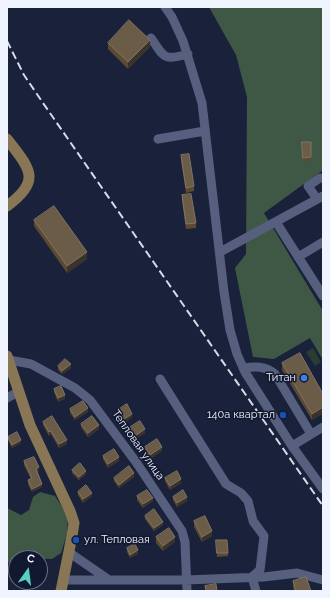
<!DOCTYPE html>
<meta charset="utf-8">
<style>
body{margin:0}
#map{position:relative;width:330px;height:598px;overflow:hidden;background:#1a223b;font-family:Raleway,sans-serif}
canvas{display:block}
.frame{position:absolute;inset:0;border:8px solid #f0f4fe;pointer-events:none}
.north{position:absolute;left:8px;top:550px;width:40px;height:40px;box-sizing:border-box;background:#111830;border:1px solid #6a7082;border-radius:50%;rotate:14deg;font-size:11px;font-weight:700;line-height:16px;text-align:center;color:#f0f4fe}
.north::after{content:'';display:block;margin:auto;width:14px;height:18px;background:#57cec1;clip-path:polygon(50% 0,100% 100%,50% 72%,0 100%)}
</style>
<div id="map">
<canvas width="330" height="598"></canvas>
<div class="frame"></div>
<div class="north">С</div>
</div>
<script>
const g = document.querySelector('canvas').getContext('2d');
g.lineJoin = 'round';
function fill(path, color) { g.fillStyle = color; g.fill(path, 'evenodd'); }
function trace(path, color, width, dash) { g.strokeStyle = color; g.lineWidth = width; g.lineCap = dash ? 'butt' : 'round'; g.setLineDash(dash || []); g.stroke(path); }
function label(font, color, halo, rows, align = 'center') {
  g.font = font + ' Raleway,sans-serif'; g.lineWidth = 3; g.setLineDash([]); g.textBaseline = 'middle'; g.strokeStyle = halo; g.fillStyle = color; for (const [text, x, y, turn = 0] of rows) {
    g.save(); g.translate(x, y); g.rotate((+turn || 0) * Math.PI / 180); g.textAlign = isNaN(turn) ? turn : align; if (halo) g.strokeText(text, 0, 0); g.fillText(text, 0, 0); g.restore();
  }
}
const green = new Path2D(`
 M313,348L321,362L315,366L306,352Z`);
const forest = new Path2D(`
 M209,7H323V170L264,213L323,311V360L310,338L274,359L253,357L235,268L246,254L247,97L236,55Z
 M40,492L55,496L68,516L67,534L61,553L52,559L16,558V561L7,563V508L21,515L29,510L33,497Z`);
const minor = new Path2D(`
 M165,7L172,17L183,41L202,103L224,292L230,330L237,354L245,372L292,446L323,489
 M151,38C165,58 163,61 188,54
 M158,139L205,131
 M317,199L308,186L320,178
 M276,222L323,296
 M220,252L323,196
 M298,257L323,242
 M9,360L31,364L75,388L90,400L136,462L182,531L185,542L187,591
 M243,368C256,366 265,366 275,374L311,434
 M160,379L226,484L241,493L248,501L253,521L264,536L260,570L252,577L256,591
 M7,398L18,392
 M292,446L323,427
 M70,553L109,580
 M64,580H185L264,577L297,573L323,580`);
const major = new Path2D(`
 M7,139C29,168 43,180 7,206
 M7,356L30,425L70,511L74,523L72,536L61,591`);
const rail = new Path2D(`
 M7,41L24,75L43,103L323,506`);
const wall = new Path2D(`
 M108,43L150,47L128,69L108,49Z
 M302,142H311V161H303Z
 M181,155L194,186V191L186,193L181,160Z
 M182,195L196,223V228L186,229L182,200Z
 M34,220L87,259L67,273L34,226Z
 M282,363L323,394L312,420L282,370Z
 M58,366L71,368L62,374L58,370Z
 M54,389L65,399L58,402L54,392Z
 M70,409L88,412L75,420L70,413Z
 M118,410L132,417L124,423L118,413Z
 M43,422L67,444L59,448L51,434L49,436L43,425Z
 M81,424L99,429L88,437L81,427Z
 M129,428L145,433L135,439L129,431Z
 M8,437L21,443L12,448L8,440Z
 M145,447L162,451L150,459L145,450Z
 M103,456L119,461L108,468L103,459Z
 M24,461L39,471L37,472L42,487L32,492L28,484V480L31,479L24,465Z
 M72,470L86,474L79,480L72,473Z
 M134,477L119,488L114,481V478Z
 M165,478L181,483L170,490L165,481Z
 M78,492L92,496L83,503L78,495Z
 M137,496L153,501L143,508L137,500Z
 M173,497L187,501L177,507L173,500Z
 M145,516L163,525L154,531L145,519Z
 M194,521L212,536L202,542L194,527Z
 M156,537L175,542L163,551L156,543Z
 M216,540L228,553V556L217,557Z
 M127,548L138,554L130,558L127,552Z
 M293,581L311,591H294L293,587Z`);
const shadedWall = new Path2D(`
 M150,40V47L128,69V62Z
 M87,252V259L67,273V266Z
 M71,364V368L62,374V371Z
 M65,395V399L58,402V398Z
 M323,407V414L312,420V414Z
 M88,408V412L75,420V417Z
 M132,414V417L124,423V419Z
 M99,425V429L88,437V433Z
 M145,429V433L135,439V436Z
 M51,431V434L49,436V432Z
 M21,440V443L12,448V445Z
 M67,440V444L59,448V444Z
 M162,447V451L150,459V455Z
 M119,457V461L108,468V464Z
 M39,467V471L36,472V469Z
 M86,471V474L79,480V477Z
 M134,473V477L119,488V485Z
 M181,479V483L170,490V486Z
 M42,484V487L32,492V489Z
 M92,493V496L83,503V499Z
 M187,497V501L177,507V503Z
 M153,498V501L143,508V504Z
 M163,522V525L154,531V528Z
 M212,531V536L202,542V537Z
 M175,537V542L163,551V546Z
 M138,550V554L130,558V555Z`);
const building = new Path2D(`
 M129,20L150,40L128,62L108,43Z
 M302,142H311V157L303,158Z
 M189,154L194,186L186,188L181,155Z
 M191,194L196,223L186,224L182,195Z
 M54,206L87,252L67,266L34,220Z
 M300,353L323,394V407L312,414L282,363Z
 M65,359L71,364L62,371L58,366Z
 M61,386L65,395L58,398L54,389Z
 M83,401L88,408L75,417L70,409Z
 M127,404L132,414L124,419L118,410Z
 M52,416L67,440L59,444L51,431L49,432L43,422Z
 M92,416L99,425L88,433L81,424Z
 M140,421L145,429L135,436L129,428Z
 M17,432L21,440L12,445L8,437Z
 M157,439L162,447L150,455L145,447Z
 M114,449L119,457L108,464L103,456Z
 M34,457L39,467L36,469L42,484L32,489L28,480L32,478L24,461Z
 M80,463L86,471L79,477L72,470Z
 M129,466L134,473L119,485L114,478Z
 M177,471L181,479L170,486L165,478Z
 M86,485L92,493L83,499L78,492Z
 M147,490L153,498L143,504L137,496Z
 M183,490L187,497L177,503L173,497Z
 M154,509L163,522L154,528L145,516Z
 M205,516L212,531L202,537L194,521Z
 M169,528L175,537L163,546L156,537Z
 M216,540H227L228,553H217Z
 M135,544L138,550L130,555L127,548Z
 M306,577L311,591H296L293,581Z
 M216,584L217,591H206L205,586Z`);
const markers = [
 [304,378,4,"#3f7fe0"],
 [283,415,4,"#1a4fb4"],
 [76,540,4,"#1a4fb4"]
];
const poiNames = [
 ["Титан",296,378],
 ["140а квартал",275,415],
 ["ул. Тепловая",84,540,"left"]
];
const streetNames = [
 ["Тепловая улица",138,445,55]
];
fill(green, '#2b3d30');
fill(forest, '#3e5845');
trace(minor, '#56607e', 9);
trace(major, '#897655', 11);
trace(rail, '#d6dbe7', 2, [8, 4]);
fill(wall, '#5b4a31');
fill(shadedWall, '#3a322c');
fill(building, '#6b5c47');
trace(building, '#807464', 1);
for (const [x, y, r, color] of markers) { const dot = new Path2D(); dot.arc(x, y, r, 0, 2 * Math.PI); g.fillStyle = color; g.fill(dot); trace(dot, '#111830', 1.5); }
label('11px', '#f0f4fe', '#111830', poiNames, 'right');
label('11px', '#f0f4fe', '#111830', streetNames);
</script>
